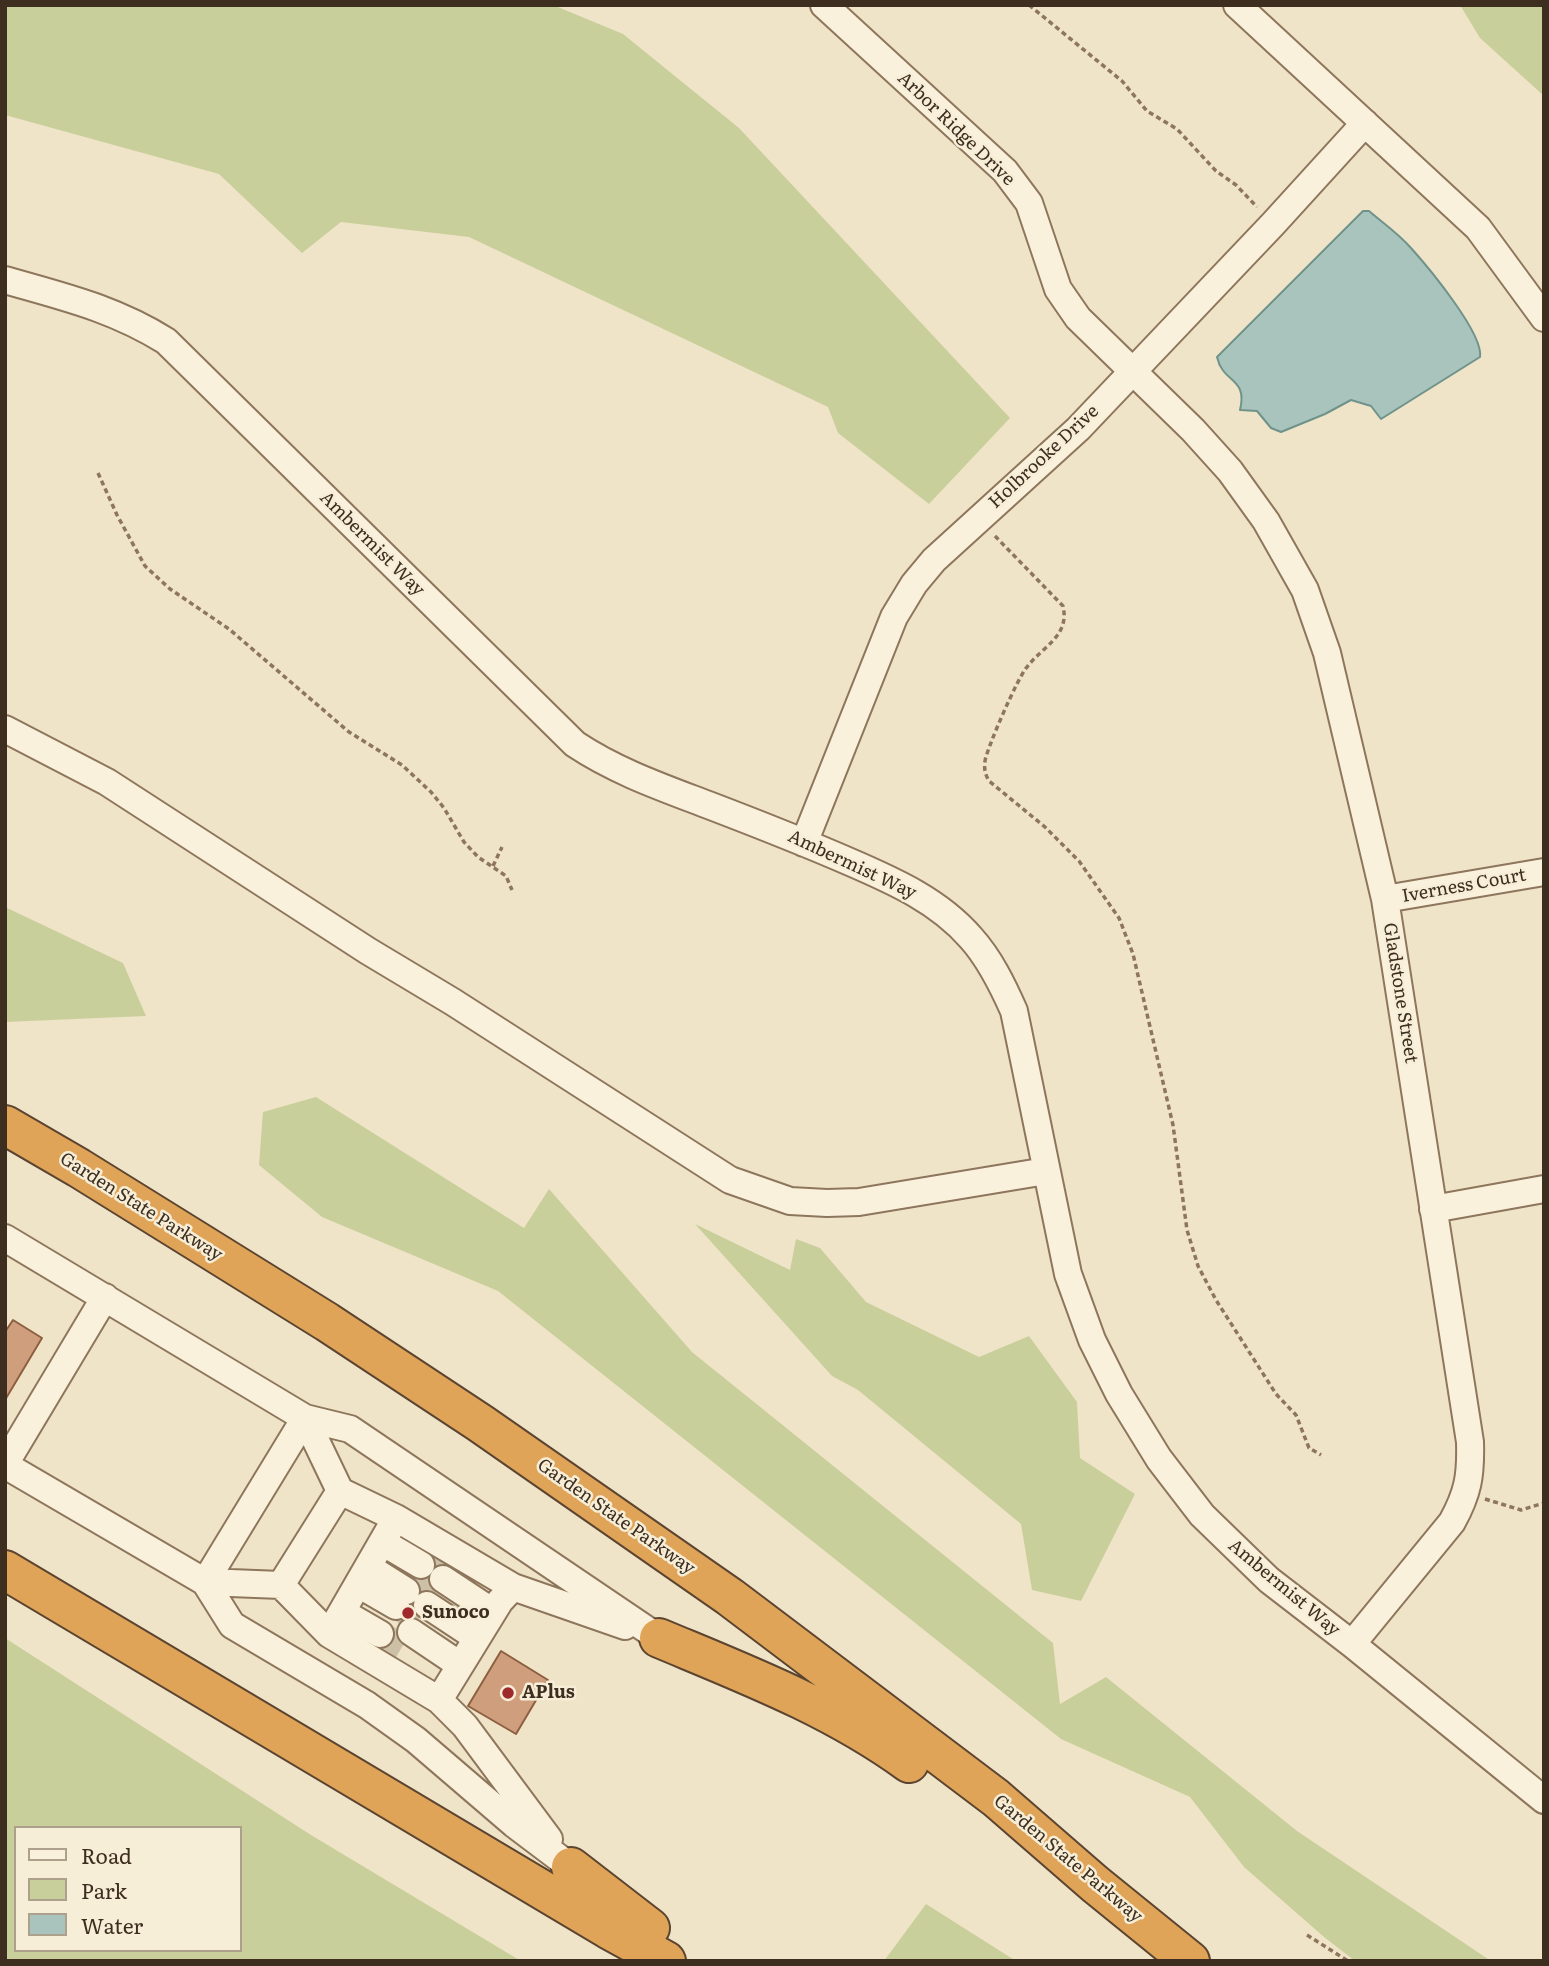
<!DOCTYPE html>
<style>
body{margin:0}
#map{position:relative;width:1549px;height:1966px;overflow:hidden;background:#f0e4c8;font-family:Literata,serif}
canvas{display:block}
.frame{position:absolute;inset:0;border:7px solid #3d2e20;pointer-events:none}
.legend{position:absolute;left:14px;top:1826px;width:228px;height:126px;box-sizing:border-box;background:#f7eed8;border:2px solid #ada18e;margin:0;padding:9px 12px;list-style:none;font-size:21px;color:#3d2e20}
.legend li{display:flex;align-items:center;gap:14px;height:35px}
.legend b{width:35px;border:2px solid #ada18e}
</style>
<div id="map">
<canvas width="1549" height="1966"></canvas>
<div class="frame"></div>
<ul class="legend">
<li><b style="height:9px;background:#faf1dc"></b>Road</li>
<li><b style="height:19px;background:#c9cf9b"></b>Park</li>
<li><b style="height:19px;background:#a9c4bc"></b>Water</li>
</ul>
</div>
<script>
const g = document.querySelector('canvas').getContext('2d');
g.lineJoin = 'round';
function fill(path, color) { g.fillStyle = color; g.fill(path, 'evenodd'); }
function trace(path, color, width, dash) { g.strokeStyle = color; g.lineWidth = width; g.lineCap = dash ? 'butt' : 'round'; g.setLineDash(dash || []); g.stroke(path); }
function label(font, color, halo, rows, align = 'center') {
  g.font = font + ' Literata,serif'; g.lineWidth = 5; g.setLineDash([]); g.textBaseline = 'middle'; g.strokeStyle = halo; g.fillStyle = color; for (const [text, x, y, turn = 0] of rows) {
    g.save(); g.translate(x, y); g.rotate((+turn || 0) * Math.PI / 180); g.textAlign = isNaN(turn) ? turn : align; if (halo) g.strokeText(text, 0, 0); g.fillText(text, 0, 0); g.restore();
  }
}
const green = new Path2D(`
 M5,5H553L623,34L739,128L1010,418L929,504L838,433L828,407L469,237L341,222L302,253L219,174L5,115Z
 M1460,5H1544V96L1480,38Z
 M5,907L123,963L146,1016L5,1022Z
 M316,1097L524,1228L549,1189L692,1352L1053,1643L1060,1704L1106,1677L1297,1831L1491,1961H1355L1324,1937L1244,1867L1190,1797L1061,1739L498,1291L322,1217L259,1165L263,1112Z
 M695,1224L790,1270L796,1239L820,1248L866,1302L979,1357L1029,1336L1077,1402L1080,1458L1135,1494L1081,1601L1032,1590L1021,1524L858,1390L832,1376Z
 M5,1638L311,1835L521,1961H5ZM16,1828H240V1950H16Z
 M926,1904L1016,1961H884Z`);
const water = new Path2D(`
 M1363,211H1369C1383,223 1399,234 1411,248C1428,267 1484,334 1480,357L1381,419L1371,406L1351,400L1325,414L1281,432L1271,428L1257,411L1240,410C1248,377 1223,384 1217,357Z`);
const building = new Path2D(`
 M13,1320L42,1338L5,1400V1332Z
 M501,1651L548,1680L516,1734L468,1706Z`);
const minorTunnel = new Path2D(`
 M427,1555L449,1569
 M413,1579L435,1592
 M396,1606L419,1620
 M380,1634L402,1647`);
const path = new Path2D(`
 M1029,5L1122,81L1147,111L1177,129L1216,171L1236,185L1257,207
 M98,473L117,515L145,566L170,589L229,629L349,732L402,765L431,792L444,808L464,842L478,857L506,876L512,890
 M995,536L1063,606C1070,636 1043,646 1027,667C1018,677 987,748 985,761C984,769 985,774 989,781L1045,827L1079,861L1119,918L1133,954L1173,1125L1187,1230L1198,1266L1216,1300L1276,1394L1296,1415L1309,1448L1321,1455
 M493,866L502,847
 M1485,1499L1521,1510L1544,1503
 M1307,1935L1348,1961`);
const minor = new Path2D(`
 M824,5L1005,171L1029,203L1058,289L1078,318L1193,430L1230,471L1266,521L1305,590L1327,653L1385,899L1470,1442C1471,1476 1468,1493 1452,1522L1352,1644
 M1237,5L1478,228L1544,318
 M5,280C64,297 113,308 166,341L575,744C617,772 664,788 711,806C758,824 804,842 850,862C894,881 939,901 971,938C990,959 1003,986 1014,1011L1068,1274L1092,1340L1119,1394L1159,1459L1202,1515L1269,1580L1352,1644L1544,1800
 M5,729L107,782L368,951L453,1002L730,1180L790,1201L827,1203L859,1202L1046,1171
 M804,843L894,617L914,584L934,560L1078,429L1273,224L1365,123
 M1385,899L1544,872
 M1433,1209L1544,1189
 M5,1238L305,1418L350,1429L659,1638
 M305,1418L205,1582L281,1585L329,1634L439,1700L465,1726L549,1839
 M305,1418L340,1491L396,1518L513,1587L625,1626
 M5,1464L105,1297
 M5,1465L205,1582L232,1625L367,1705L416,1740L514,1824L571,1867
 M382,1542L421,1565
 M368,1567L406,1591
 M443,1579L493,1612
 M358,1584L396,1606
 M281,1585L340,1491
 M427,1605L477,1638
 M342,1612L380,1634
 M411,1632L460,1665
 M329,1634L396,1518
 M439,1700L500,1601L513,1587`);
const highway = new Path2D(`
 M5,1125L79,1168L327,1322L480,1423L730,1597L996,1798L1095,1884L1190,1961
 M5,1570L608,1929L666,1961
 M659,1638C745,1674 832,1707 909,1763
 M571,1867L650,1928`);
const markers = [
 [408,1613,7,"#9e2a2b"],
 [508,1693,7,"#9e2a2b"]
];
const streetNames = [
 ["Arbor Ridge Drive",956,129,44],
 ["Holbrooke Drive",1044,457,-43],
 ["Ambermist Way",372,544,45],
 ["Ambermist Way",852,865,25],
 ["Iverness Court",1464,886,-10],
 ["Gladstone Street",1400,993,81],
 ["Garden State Parkway",141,1207,32],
 ["Garden State Parkway",616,1517,35],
 ["Ambermist Way",1284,1588,40],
 ["Garden State Parkway",1068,1859,40]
];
const poiNames = [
 ["Sunoco",422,1613],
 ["APlus",522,1693]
];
fill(green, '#c9cf9b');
fill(water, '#a9c4bc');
trace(water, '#6f938a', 2);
fill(building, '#cf9f7d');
trace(building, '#8d5f41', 2);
trace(minorTunnel, '#ccc0a6', 26, [26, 13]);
trace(minor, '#8d765c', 30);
trace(highway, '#5b4430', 42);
trace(path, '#8d765c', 3.5, [5, 3.5]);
trace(minor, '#faf1dc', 26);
trace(highway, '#e0a458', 38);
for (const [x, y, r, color] of markers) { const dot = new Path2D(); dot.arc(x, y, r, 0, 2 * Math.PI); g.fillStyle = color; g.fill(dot); trace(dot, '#f7eed8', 2.5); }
label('18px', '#3d2e20', '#f7eed8', streetNames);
label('bold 18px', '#3d2e20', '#f7eed8', poiNames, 'left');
</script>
